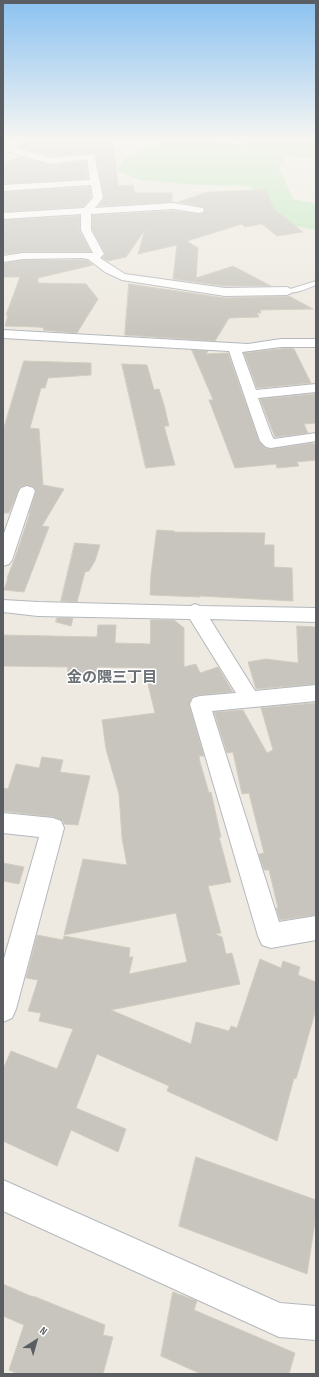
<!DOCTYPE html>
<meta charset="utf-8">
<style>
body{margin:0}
#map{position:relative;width:319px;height:1377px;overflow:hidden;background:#eeeae1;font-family:"Sofia Sans Condensed",sans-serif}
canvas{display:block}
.frame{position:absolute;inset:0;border:4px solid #5a5e63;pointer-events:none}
.north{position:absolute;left:16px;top:1321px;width:40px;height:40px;-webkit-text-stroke:3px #fff;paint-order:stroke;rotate:37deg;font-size:11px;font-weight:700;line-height:16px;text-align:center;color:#5a5e63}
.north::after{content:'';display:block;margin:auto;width:14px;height:18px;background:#5a5e63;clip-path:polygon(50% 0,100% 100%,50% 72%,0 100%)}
</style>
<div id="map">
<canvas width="319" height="1377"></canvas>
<div class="frame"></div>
<div class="north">N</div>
</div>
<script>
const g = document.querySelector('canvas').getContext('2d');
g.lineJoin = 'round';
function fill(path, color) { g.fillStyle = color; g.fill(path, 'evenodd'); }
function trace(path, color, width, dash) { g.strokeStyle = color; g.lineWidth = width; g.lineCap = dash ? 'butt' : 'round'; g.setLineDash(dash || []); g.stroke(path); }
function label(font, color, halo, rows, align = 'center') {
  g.font = font + ' "Sofia Sans Condensed","Noto Sans JP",sans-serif'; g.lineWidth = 3; g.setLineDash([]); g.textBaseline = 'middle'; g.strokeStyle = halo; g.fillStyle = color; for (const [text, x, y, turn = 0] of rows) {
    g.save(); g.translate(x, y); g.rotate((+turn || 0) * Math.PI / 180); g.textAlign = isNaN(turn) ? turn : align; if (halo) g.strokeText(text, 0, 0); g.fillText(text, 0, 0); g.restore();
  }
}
const green = new Path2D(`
 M172,140H217L216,142L243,145L249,140H316V158L288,156L279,167L293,199L316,204V230L285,224L249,186L199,185L141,180L117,171L128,156Z`);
const building = new Path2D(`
 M19,140H113L118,186L133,185L135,193H172V202L98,206L104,198L95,153L50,156L18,147Z
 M20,157L50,165L86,161L88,179L3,184V164Z
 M90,187L91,198L83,207L3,212V192Z
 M266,190L274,209L303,232L277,236L262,224L245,227L242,224L187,241L198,248L196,278L233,266L271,286H225L173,279L177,245L138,254L145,230L126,257L108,261L102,258L105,253L92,230V215L173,211L199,214L203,213L205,211L203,207L178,202L208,192Z
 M80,216V231L91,252H23L3,254V220Z
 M23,260H87L93,265L38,278V283L86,284L98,299L77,333L43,330L44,328L38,327L5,326L8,315H6L20,277H3V263Z
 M129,284L225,298L289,296L313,309L260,310L261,313H257L259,317L229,318L215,341L125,335Z
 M290,348L294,349L311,383L257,388L244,353Z
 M192,350L208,351L206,354L228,353L259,441L265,448L271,449L314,443L316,447V460L297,462L299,466L277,468L276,464L235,468L209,400H213Z
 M24,361L91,363V375L48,378L45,388H41L30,428L39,429L43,485L64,489L42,526L49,527L24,592L4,590L8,578H7L15,558L30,513H29L36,491L34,487L27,485L20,487L9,513H3V431Z
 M122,364L147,365L154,390L159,389L164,405L169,426H164L175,465L146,468Z
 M316,394V423L304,424L308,433L275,437L260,399Z
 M157,530L174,531V532L265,533L264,545H274V567L292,568L293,601L200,596V597L150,595L151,574Z
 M75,543L100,545L95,561L89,571L85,572L77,602L61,601Z
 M57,618H73L71,626L56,622Z
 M151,620H174L184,628V667L196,664L200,673L218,667L233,692L200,695L192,697L189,704L204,756H199L200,762L209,793L211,792L221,837H219L231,882L208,886L221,933L215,934L222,937L226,954L232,953L240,984L111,1010L191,1044L196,1022L229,1031L231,1026L237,1028L260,959L281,968L283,961L300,967L298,975L316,982V1009L296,1079L294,1078L277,1141L167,1091L169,1086L97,1054L76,1108L126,1129L118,1152L71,1130L57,1166L3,1141V1069L11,1051L57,1069L73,1029L39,1021L41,1013L28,1011L38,980L26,978L37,935L63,940L64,936L130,948L129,957H133L129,974L187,962L176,913L64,935L83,859L127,865L122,838L119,794L106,749L102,720L155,713L144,668L97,667V676L67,677L68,667L3,666V635L97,637L98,625H116L115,643L150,644Z
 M297,626L316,627V684L256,689L248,662L266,659L298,663Z
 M316,703V915L280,920L276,908H278L269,870H264L260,858L259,854L264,853L249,793L242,794L233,752L227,753L214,712L243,710L267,753L273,750L261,708Z
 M42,757L63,760L60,772L90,776L78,825L64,824L63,821L53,817L3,811V788L8,789L16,764L39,768Z
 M3,863L24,867L19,884L3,881Z
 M196,1157L316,1200V1215L307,1274L179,1226Z
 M3,1284L33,1297V1296L105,1325L103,1335L113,1337L103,1374H18L9,1370L24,1325L3,1316Z
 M173,1292L197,1301L194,1310L295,1353L289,1374H201L161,1356Z`);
const service = new Path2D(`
 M316,281V285C308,288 292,296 284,291Z`);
const minor = new Path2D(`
 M3,144L50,158L94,154L103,198L95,208L173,203L203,208L204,210L203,212L199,213L173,209L91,214V230L104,254L100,258L125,274L225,288L287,287L291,289L293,291L291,293L287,295L225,296L122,280L105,272L88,259L83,258L23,259L3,262V256L23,253H93L81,230V214L3,219V213L84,208L93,198L91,185L3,191V185L90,180L87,159L50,164L3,150Z
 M3,330L248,344L281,339H316V347H281L242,352L256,390L316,384V392L258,398L272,436L274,439L316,433V441L271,448L266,447L260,441L229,351L3,338Z
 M27,486L33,488L35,491L12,560L9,564L3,566V536L19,491L21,488Z
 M3,600L38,602L191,606L195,604L200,606L316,608V622L210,619L255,691L316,685V701L212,711L279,922L316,916V940L271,948L262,945L258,936L190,704L193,698L200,696L236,693L190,619L38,616L3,612Z
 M3,813L53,818L61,821L64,828L16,1009L12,1018L3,1022V962L39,837L3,833Z
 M3,1180L280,1303L316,1306V1340L279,1337L3,1211Z`);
const neighbourhoodNames = [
 ["金の隈三丁目",112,678]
];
fill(green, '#bde7bc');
fill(building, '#c8c5be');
trace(building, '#d2ccbf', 1);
trace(service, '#b4b8bd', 2);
trace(minor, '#b4b8bd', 2);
fill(service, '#fff');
fill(minor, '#fff');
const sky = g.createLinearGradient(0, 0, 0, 333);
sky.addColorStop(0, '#8bc2f1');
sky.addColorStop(0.42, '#f7f6f2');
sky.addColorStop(1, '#f7f6f200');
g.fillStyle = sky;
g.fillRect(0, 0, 319, 333);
label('bold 15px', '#6b7075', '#fff', neighbourhoodNames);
</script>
